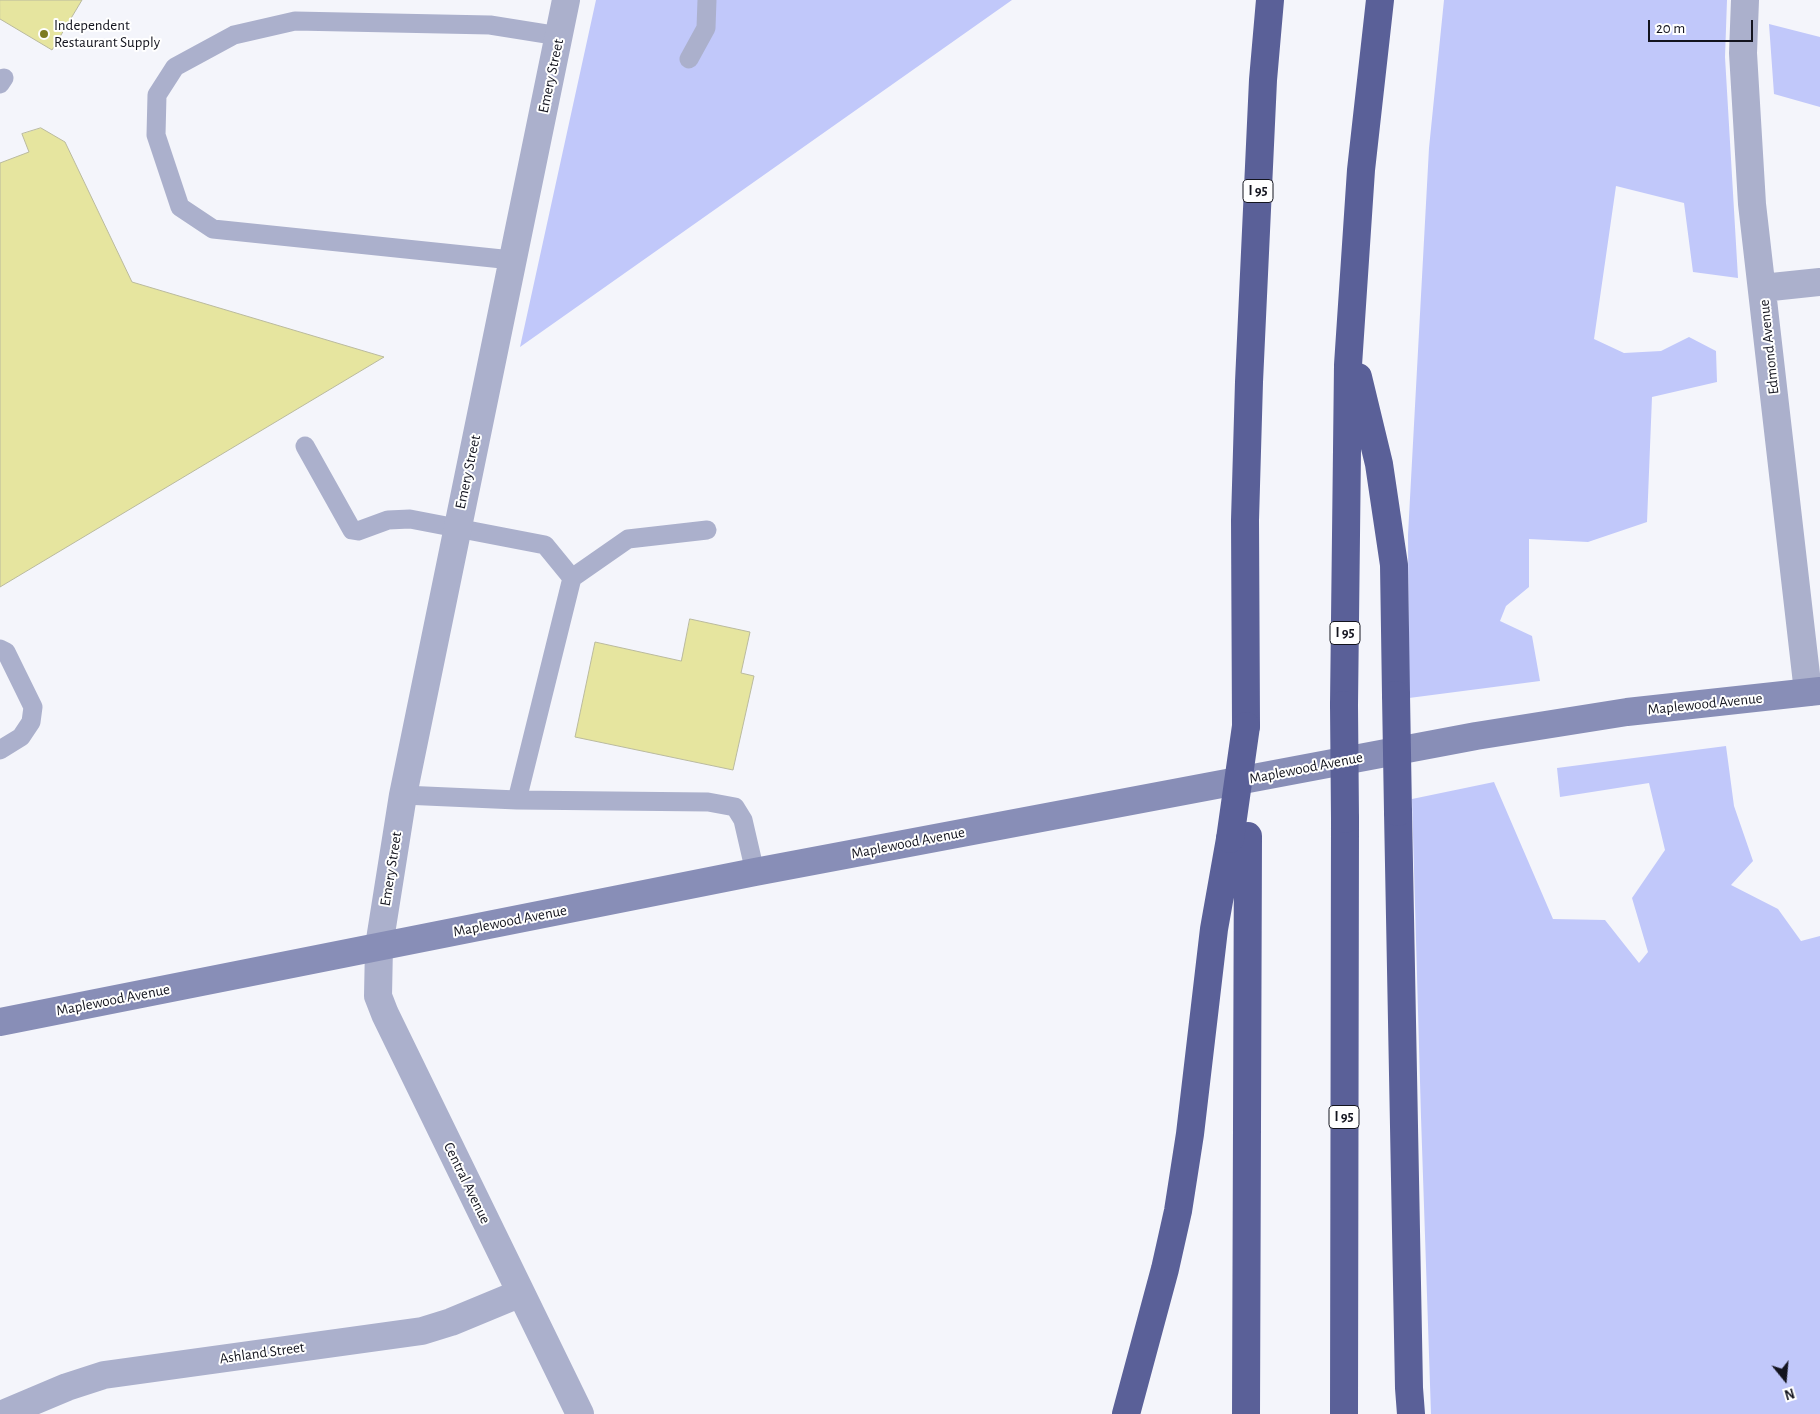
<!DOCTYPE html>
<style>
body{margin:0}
#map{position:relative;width:1820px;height:1414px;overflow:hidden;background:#f4f5fb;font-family:"Alegreya Sans",sans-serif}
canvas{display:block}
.north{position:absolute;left:1760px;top:1354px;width:50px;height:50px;-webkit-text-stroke:4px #fff;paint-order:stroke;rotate:163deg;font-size:14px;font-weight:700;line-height:20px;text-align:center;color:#13141e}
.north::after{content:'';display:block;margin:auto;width:18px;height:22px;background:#13141e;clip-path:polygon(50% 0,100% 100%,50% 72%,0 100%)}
.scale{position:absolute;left:1648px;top:20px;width:105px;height:22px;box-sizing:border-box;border:2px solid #13141e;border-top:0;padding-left:6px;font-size:15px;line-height:18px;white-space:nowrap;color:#13141e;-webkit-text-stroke:4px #fff;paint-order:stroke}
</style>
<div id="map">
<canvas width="1820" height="1414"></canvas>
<div class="north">N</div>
<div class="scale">20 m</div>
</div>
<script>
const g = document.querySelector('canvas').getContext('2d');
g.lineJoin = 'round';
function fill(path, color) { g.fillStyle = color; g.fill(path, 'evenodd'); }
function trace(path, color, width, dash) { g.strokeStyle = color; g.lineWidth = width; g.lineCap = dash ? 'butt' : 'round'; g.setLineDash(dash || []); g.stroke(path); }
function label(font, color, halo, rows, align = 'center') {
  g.font = font + ' "Alegreya Sans",sans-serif'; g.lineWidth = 4; g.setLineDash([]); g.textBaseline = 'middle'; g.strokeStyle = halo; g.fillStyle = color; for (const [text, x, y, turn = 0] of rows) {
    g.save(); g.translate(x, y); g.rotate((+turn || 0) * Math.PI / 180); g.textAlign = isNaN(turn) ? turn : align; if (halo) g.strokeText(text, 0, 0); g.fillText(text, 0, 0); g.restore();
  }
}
const green = new Path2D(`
 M596,0H1012L520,347Z
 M1444,0H1727L1725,57L1738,278L1693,272L1684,203L1616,186L1594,339L1624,353L1661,351L1689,337L1716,351L1717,382L1652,397L1647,522L1588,542L1529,539V587L1506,606L1500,621L1532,636L1540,681L1409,698L1408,535L1429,148Z
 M1769,24L1820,37V107L1774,94Z
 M1726,746L1734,806L1753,861L1731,885L1778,909L1801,941L1820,936V1414H1431L1421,1117L1412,799L1494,782L1553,919L1605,920L1639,963L1648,952L1632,898L1665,850L1649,783L1560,797L1557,768Z`);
const building = new Path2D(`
 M0,0H82L52,50L0,19Z
 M41,128L65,142L132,282L384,357L0,587V163L29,152L22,134Z
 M690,619L750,632L741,673L754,676L733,770L575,737L595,642L681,661Z`);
const lane = new Path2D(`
 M689,59L706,28L707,0
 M0,84L4,78
 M512,260L213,229L180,207L156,135L157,95L175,67L234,35L295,21L490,25L559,36
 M305,446L352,530L358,531L388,520L410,519L545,545L572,578L517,800
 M572,578L628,539L707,530
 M0,649L6,652L33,707L31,722L21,737L0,750
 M403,795L517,800L708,802L735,807L743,820L755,872`);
const street = new Path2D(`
 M566,0L403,795L379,946L378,996L385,1014L580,1414
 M1745,0L1743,53L1752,204L1808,692
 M1762,288L1820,282
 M3,1414L67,1387L104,1375L422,1331L451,1322L521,1293`);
const secondary = new Path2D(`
 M0,1022L755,872L1476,736L1627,712L1820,691`);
const highway = new Path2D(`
 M1358,377L1379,464L1394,565L1396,695
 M1344,705L1348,365L1361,170L1380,0
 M1246,726L1245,520L1249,382L1263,80L1270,0
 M1398,812L1409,1388L1411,1414
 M1126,1414L1165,1269L1178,1211L1190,1134L1214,929L1230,839
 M1246,1414L1248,836
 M1344,1414L1345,819`);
const highwayBridge = new Path2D(`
 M1396,695L1398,812
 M1344,705L1345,819
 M1230,839L1246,726`);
const markers = [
 [44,34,5,"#7d7b22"]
];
const shields = [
 [1258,191,30],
 [1345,633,30],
 [1344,1117,30]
];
const shieldNames = [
 ["I 95",1258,191],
 ["I 95",1345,633],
 ["I 95",1344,1117]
];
const poiNames = [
 ["Independent",54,25],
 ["Restaurant Supply",54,42]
];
const streetNames = [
 ["Emery Street",551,76,-78],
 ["Edmond Avenue",1769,347,-96],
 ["Emery Street",468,472,-78],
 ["Maplewood Avenue",1705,704,-6],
 ["Maplewood Avenue",1306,768,-11],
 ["Maplewood Avenue",908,843,-11],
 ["Emery Street",391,869,-81],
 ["Maplewood Avenue",510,921,-11],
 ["Maplewood Avenue",113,1000,-11],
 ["Central Avenue",467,1183,64],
 ["Ashland Street",262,1353,-8]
];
fill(green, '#c1c8fa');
fill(building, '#e6e59f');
trace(building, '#baba9e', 1);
trace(lane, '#abb0cc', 19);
trace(street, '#abb0cc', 28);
trace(secondary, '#888eb7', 28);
trace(highway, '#5a6098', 28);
trace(highwayBridge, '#5a6098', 28);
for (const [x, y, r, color] of markers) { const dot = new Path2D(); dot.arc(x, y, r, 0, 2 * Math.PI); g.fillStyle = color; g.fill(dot); trace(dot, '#fff', 2); }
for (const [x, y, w] of shields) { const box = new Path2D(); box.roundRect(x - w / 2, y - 11.5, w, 23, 4); g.fillStyle = '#fff'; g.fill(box); trace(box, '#13141e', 1); }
label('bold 14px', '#13141e', null, shieldNames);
label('15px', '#13141e', '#fff', poiNames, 'left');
label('15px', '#13141e', '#fff', streetNames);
</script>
